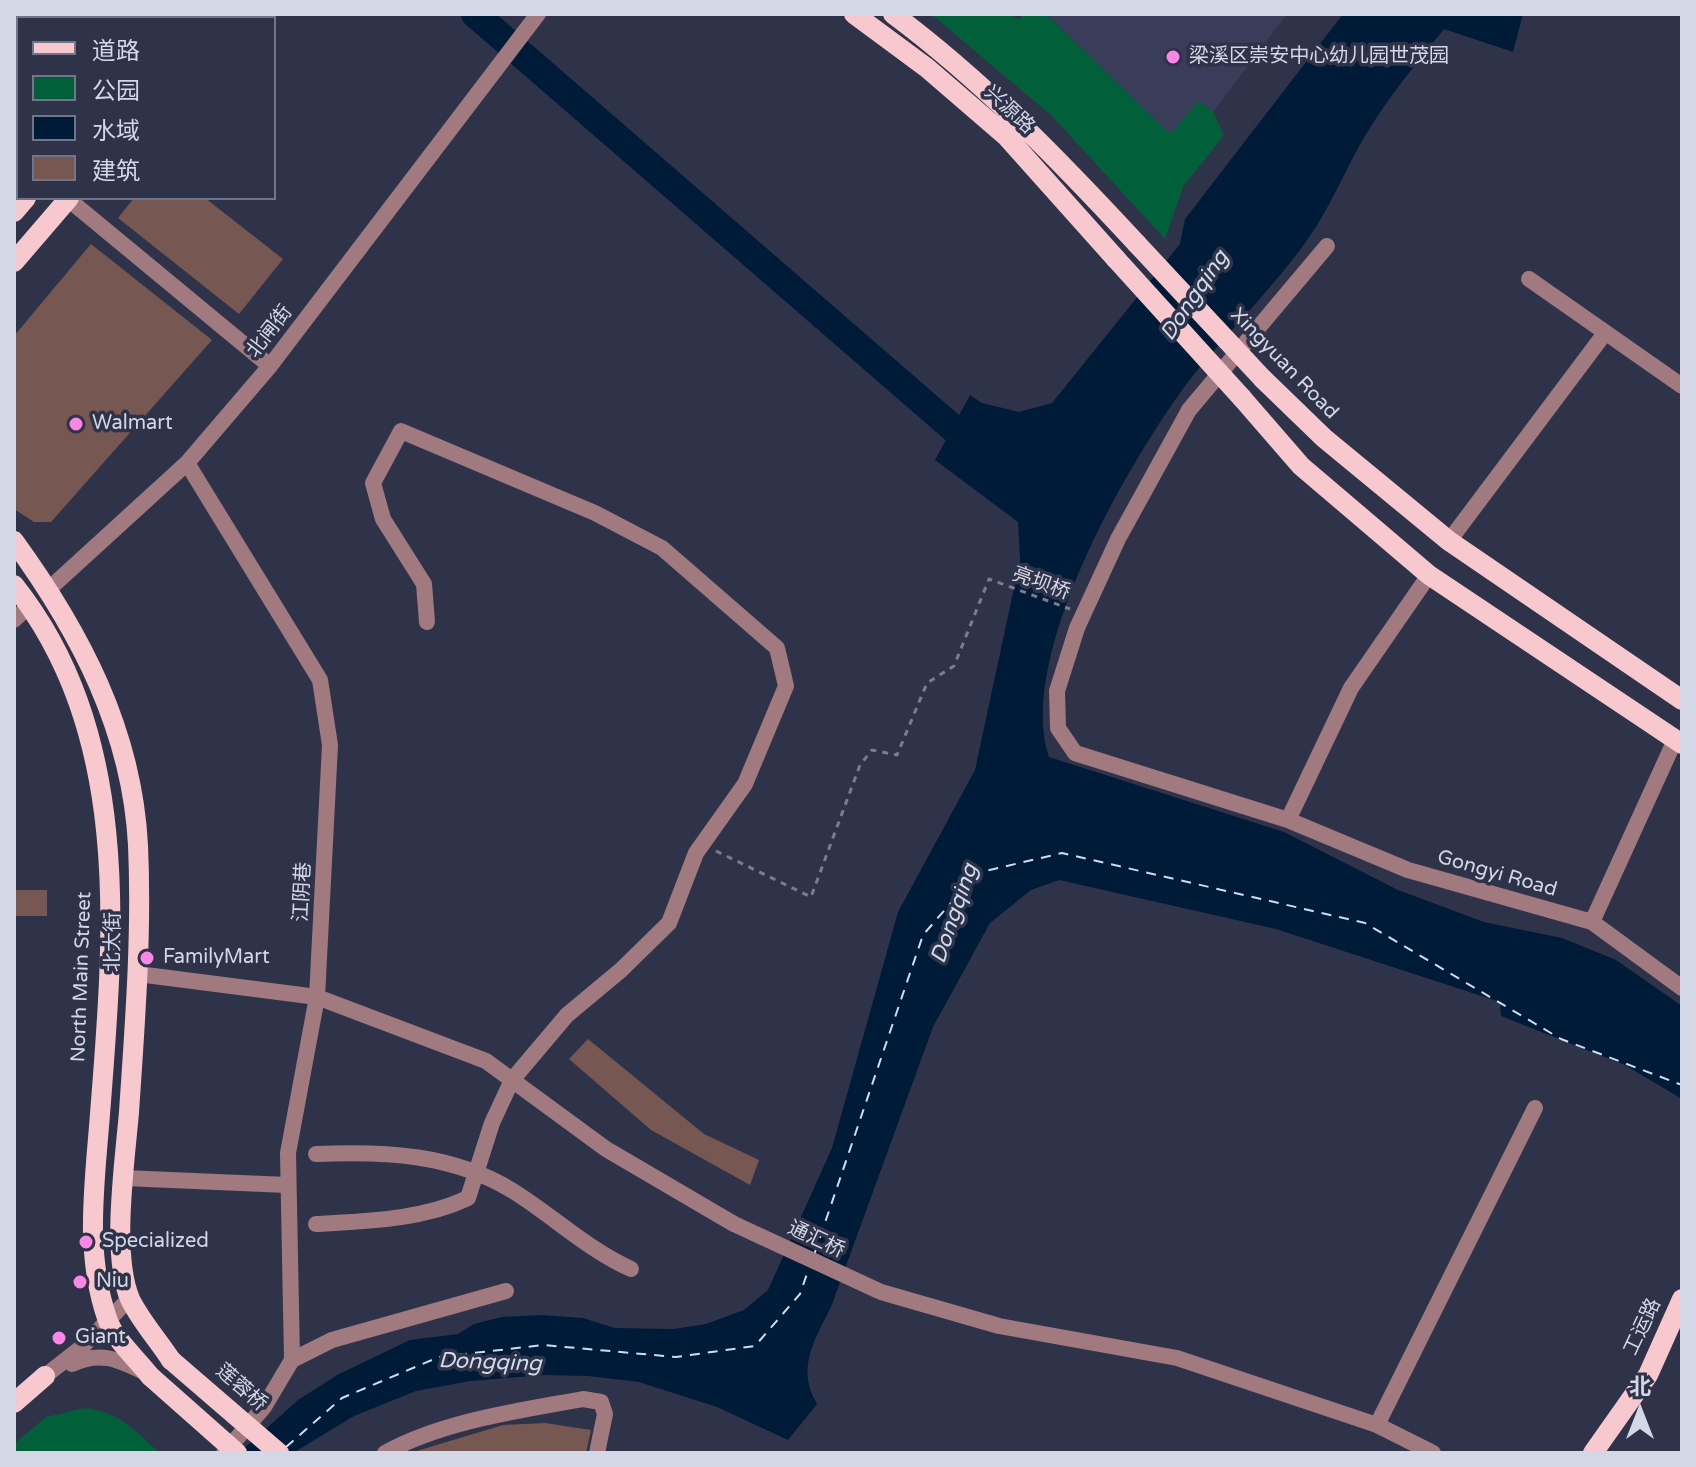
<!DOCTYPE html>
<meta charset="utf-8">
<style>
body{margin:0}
#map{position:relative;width:1696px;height:1467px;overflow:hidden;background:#2f334a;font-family:"Varela Round","Noto Sans SC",sans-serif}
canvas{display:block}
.frame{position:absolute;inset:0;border:16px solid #d4d7e6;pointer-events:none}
.legend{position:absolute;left:16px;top:16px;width:260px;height:184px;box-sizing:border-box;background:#2f334a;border:2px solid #717588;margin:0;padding:10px 14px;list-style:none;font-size:24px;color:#d4d7e6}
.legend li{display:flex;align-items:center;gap:16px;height:40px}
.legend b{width:40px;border:2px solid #717588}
.north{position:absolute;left:1600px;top:1371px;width:80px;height:80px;-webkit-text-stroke:6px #2f334a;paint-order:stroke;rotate:0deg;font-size:22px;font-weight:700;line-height:32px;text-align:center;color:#d4d7e6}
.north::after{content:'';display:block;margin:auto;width:28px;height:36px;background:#d4d7e6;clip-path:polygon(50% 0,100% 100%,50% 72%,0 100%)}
</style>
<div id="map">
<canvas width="1696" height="1467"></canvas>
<div class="frame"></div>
<ul class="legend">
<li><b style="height:10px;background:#f7c8ce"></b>道路</li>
<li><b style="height:22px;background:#015f39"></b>公园</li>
<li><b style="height:22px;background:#001b37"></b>水域</li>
<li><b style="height:22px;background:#765751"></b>建筑</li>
</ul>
<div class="north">北</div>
</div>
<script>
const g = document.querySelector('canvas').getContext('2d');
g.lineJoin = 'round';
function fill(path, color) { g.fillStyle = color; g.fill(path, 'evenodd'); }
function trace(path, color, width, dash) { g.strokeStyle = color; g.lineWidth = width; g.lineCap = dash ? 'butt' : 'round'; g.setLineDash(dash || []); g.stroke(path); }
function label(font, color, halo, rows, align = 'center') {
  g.font = font + ' "Varela Round","Noto Sans SC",sans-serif'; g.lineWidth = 7; g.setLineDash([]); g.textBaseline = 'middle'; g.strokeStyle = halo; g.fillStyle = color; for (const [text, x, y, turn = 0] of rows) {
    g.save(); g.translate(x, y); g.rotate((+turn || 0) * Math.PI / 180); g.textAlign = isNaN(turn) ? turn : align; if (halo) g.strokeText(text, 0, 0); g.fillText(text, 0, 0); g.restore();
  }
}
const built = new Path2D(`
 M1046,14H1287L1213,112L1199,101L1171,135Z`);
const green = new Path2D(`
 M931,14H1010L1019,20L1023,14H1046L1170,134L1199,101L1213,112L1224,135L1183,187L1165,239L1052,116Z
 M85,1408C119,1412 136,1430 159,1453H14V1444L46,1417Z`);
const water = new Path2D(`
 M1343,14H1523L1513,52L1444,29C1415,65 1385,101 1362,141C1346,169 1333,200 1316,227C1279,284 1226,332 1185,386C1126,467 1016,657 1049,757L1284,832L1398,890L1484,922L1562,938L1616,960L1682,1006V1099L1625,1065L1501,1016L1500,1002L1276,929L1059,880L1031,890L990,923L933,1027L831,1307C814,1341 796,1369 817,1404L788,1440L717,1407L639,1382L588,1376L544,1375L470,1381L416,1391L354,1416L293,1453H239L298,1400L339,1374L410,1340L458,1334L474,1324L502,1317L540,1315L583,1318L615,1328L674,1329L706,1324L744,1310L768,1290L832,1148L898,912L975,770L1020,560L1018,522L935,460L970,395L982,403L1019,412L1052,403L1180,244L1185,219Z`);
const river = new Path2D(`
 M475,14L962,436L982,448`);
const ferry = new Path2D(`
 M814,1255L923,935L977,873L1062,853L1365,923L1561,1039L1682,1085
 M286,1447L342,1398L439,1357L543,1345L676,1357L755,1346L800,1294L809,1268`);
const building = new Path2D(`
 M134,198H205L283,259L239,314L118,218Z
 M91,244L212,340L51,522H34L14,509V336Z
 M14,890H47V916H14Z
 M588,1039L704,1134L759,1160L750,1185L651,1130L569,1059Z
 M545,1423L591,1430L586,1453H410L503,1425Z`);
const path = new Path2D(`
 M716,851L811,897L860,765L872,750L897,755L927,683L954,666L989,579L1070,609`);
const minor = new Path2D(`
 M68,199L270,366
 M1327,246L1189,410L1118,539L1077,628L1057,691L1058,728L1075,753L1288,820L1408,870L1592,922L1682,988
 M1529,279L1682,386
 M187,463L320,680L330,745L317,997L288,1153L292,1360
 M1449,541L1605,333
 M49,589L187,463L270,366L538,14
 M14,620L30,605
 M1288,820L1351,688L1429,575
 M1592,922L1675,740
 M138,974L317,997L486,1061L606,1149L734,1224L881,1292L999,1326L1177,1358L1377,1425L1433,1453
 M316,1154C385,1151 453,1154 513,1191C553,1216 587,1249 631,1269
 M124,1178L287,1185
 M316,1224C366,1221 422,1220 468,1198L492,1123L512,1080L567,1015L621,970L669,923L696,853L745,784L786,686L777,648L662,548L595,513L401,431L373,483L383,519L424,584L427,622
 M72,1364C100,1351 117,1359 144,1372
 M45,1376L82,1347L130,1298
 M1377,1425L1535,1108
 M224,1453L264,1407L292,1360L332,1340L506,1291
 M385,1453C443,1421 518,1411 583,1399L601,1402L605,1414L597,1453`);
const major = new Path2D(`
 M854,14L927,68L1007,137L1116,259
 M893,14C983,81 1061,162 1137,244
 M173,18L176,14
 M213,18L216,14
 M14,212L26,198
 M14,262L69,198
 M1263,379L1324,438L1449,541L1682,700
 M1242,398L1301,466L1429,575L1682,744
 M14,541C80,632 132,730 138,845C142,934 135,1023 129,1112C125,1161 111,1254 130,1299C140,1320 158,1340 171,1360
 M14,585C133,735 114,935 100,1114C95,1182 84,1251 107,1318C113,1338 137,1359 150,1376
 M14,1403L45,1376
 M1593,1453L1648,1375L1682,1299`);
const majorBridge = new Path2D(`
 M1137,244L1263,379
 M1116,259L1242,398
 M171,1360L279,1453
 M150,1376L237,1453`);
const markers = [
 [1173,57,8,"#fa87e6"],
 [76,424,8,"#fa87e6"],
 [147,958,8,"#fa87e6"],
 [86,1242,8,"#fa87e6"],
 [80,1282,8,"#fa87e6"],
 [59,1338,8,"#fa87e6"]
];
const poiNames = [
 ["梁溪区崇安中心幼儿园世茂园",1189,57],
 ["Walmart",92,424],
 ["FamilyMart",163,958],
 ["Specialized",102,1242],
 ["Niu",96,1282],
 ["Giant",75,1338]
];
const streetNames = [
 ["兴源路",1009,110,43],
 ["北闸街",270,332,-52],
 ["Xingyuan Road",1284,364,46],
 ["亮坝桥",1041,584,20],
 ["Gongyi Road",1497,874,16],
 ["江阴巷",303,892,-87],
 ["北大街",114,942,-90],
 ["North Main Street",82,977,-88],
 ["通汇桥",816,1240,25],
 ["工运路",1643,1327,-65],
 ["莲蓉桥",241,1388,41]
];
const waterNames = [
 ["Dongqing",1195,296,-56],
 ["Dongqing",955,914,-71],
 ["Dongqing",490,1363,2]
];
fill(built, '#393d5a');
fill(green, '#015f39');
fill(water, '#001b37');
trace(river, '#001b37', 28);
trace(ferry, '#cedded', 2, [10, 8]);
fill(building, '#765751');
trace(path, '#7a7d91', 3, [6, 6]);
trace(minor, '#a07a7f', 16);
trace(major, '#f7c8ce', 20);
trace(majorBridge, '#f7c8ce', 20);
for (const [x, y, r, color] of markers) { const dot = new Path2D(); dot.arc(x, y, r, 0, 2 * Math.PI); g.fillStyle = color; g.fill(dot); trace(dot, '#2f334a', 3); }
label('20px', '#d4d7e6', '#2f334a', poiNames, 'left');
label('20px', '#d4d7e6', '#2f334a', streetNames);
label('italic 22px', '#cedded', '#2f334a', waterNames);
</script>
